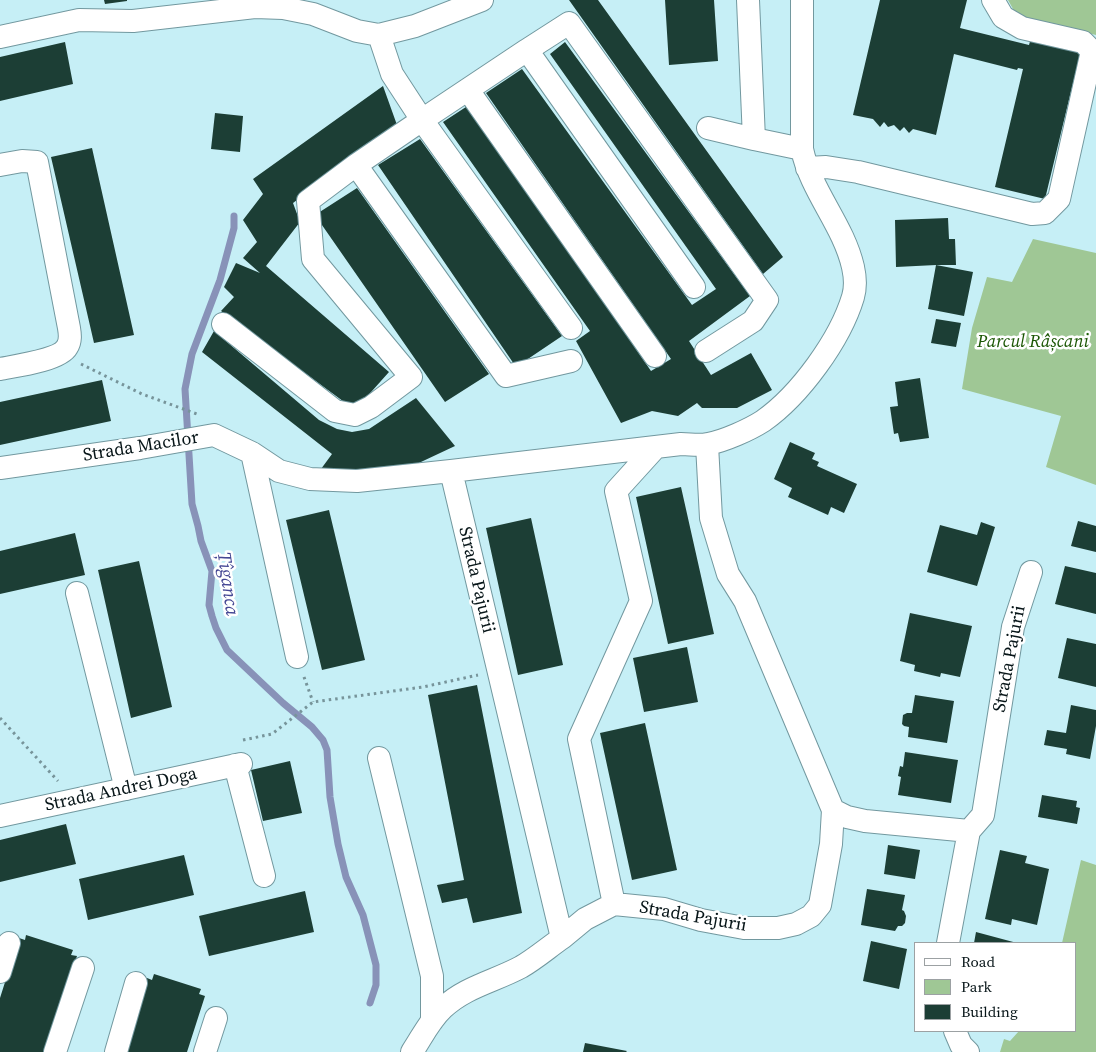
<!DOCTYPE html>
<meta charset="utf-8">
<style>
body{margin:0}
#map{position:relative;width:1096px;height:1052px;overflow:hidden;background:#c6eff6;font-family:"Source Serif 4",serif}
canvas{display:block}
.legend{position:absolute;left:914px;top:942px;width:162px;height:90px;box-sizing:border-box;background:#fff;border:1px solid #9ca1a3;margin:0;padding:6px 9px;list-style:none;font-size:15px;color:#071518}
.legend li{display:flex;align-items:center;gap:10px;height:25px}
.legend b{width:25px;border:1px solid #9ca1a3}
</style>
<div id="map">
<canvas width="1096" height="1052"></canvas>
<ul class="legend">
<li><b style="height:6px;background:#fff"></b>Road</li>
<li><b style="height:14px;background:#9fc795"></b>Park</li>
<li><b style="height:14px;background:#1c3e35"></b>Building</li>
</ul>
</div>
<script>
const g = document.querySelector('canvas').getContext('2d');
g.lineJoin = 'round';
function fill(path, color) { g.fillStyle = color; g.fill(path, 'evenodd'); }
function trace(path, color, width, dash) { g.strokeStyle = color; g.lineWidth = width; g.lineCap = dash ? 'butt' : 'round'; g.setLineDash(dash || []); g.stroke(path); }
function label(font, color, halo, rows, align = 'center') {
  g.font = font + ' "Source Serif 4",serif'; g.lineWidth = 5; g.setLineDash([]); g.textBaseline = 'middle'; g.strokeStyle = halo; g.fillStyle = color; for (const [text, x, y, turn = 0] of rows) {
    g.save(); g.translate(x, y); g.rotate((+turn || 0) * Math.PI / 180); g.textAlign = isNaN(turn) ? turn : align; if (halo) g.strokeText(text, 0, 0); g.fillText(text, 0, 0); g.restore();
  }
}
const green = new Path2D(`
 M1008,0H1096V35L1017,16Z
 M1033,239L1096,253V485L1046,467L1061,416L962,389L972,328L987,277L1012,282Z
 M1081,860L1096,865V1052H1000L1004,1039L1010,1041L1019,1031H1075V943H1062Z`);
const stream = new Path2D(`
 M234,216V228L220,280L192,354L185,389L192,504L198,526L201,541L212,571L209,605L212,616L216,628L227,650L283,703L312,727L323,740L327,750L330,797L338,844L346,877L363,915L376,965V985L370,1003`);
const building = new Path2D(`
 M104,0H127V1L105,4Z
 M569,0H598L783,257L763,274Z
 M665,0H714L718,61L669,65Z
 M880,0H967L960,28L1029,45L1031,38L1081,50L1045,199L995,187L1023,69L1018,68L1017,70L954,54L936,135L913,129L909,133L904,127L900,131L894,125L888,127L884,122L880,127L873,119L853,115Z
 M65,42L73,84L0,101V57Z
 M565,42L750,296L689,341L711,375L751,353L772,390L737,408H702L697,403L678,416L652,411L621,423L576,341L590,331L443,122L469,105L651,371L671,359L486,93L522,69L692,305L716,289L550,54Z
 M383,86L397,125L293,203L300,222L266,266L389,372L355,410L221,311L234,297L224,287L236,263L260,273L243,258L257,242L243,220L263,194L253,179Z
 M215,113L243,116L240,152L211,149Z
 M420,139L562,336L516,367L378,165Z
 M92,148L134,335L94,343L51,157Z
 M357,188L489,374L445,402L315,215Z
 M948,218L949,239H955L956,265H936L973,272L964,316L928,309L936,265L896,267L895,220Z
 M936,319L961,323L956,347L931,343Z
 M214,331L319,420L337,429L352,432L369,429L416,398L455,446L406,469H321L332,454L202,352Z
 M920,378L929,438L900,442L898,433L894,434L890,407L898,406L895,382Z
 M102,380L111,421L0,445V402Z
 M790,442L815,453L812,459L819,462L817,466L857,484L844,513L831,507L828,515L788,497L792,488L774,479Z
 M681,487L714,634L668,644L636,497Z
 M329,510L365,660L322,670L286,520Z
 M531,518L563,665L518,675L486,528Z
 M1078,521L1096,526V552L1071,546Z
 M981,522L995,527L977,586L927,572L940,525L977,535Z
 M75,533L85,575L0,594V551Z
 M139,561L172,707L131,718L98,570Z
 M1065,566L1096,573V614L1055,604Z
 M910,613L972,626L960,677L941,673L940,677L914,671L915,665L900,661Z
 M1067,638L1096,644V687L1058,678Z
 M687,647L698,702L644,712L633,658Z
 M477,685L522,913L473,923L467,898L442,903L437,885L464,880L428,695Z
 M915,695L954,701L947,743L908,737L909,727L904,726L902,724L903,715L907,713H912Z
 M1071,705L1096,710V726L1090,759L1066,754L1067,749L1044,745L1047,730L1066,733Z
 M645,723L677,870L632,880L600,733Z
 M905,752L958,760L951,803L898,795L901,777L898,776L900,766L903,767Z
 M290,761L302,813L263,821L251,770Z
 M1042,795L1077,801L1076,807L1080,808L1077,824L1038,817Z
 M66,824L76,864L0,882V840Z
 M888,845L920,850L915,879L884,874Z
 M1000,850L1027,856L1025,863L1049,869L1037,925L1012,919L1011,925L985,919Z
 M184,855L194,895L88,920L79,879Z
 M867,889L905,895L902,910L904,911L906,916L905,923L902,926H898L895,931L861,925Z
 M305,891L314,932L209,956L199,916Z
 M976,932L1017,943H974Z
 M26,935L73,950L71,955L77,956L46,1052H0V998L19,938L25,940Z
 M871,941L907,949L899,989L863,981Z
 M154,974L201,989L199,994L205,996L187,1052H123L147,978L152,980Z
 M585,1043L627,1051L626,1052H583Z`);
const path = new Path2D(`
 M81,364L142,394L197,414
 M304,677L313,702
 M0,718L58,781
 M243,740L272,734L313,702L423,687L478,675`);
const minor = new Path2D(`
 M748,0L754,139L802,149
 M0,37L79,20L133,21L255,7L283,8L313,14L357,31L379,35L415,26L482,0
 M527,50L569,23L767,300L753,321L706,351
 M468,90L655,356
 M708,128L754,139
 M0,165L22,161L37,162L69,328C70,334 71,341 67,347C60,360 15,366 0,369
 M356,165L422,120L392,74L379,35
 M807,168L826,167L858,172L1032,214L1045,213L1059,199L1092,51L1083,42L1022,28L1003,17L993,0
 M223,324L335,411L355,415L371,407L411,377L313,259L308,201L356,165L506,376L571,361
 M571,328L422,120L527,50L694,287
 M252,453L297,657
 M0,468L140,448L214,435L252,453L279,471L310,479L357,481L451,471L681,444C690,444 699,446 708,444C724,441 749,430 763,421C800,395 840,340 853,297C856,287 855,276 853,267C843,224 811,192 802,149V0
 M77,593L126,789
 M379,758L432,976V1021
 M235,765L264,876
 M833,810L847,817L865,821L969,831
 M0,816L241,764
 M614,904L579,739L641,601L616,491L655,448
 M562,938L585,919L614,904L664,909L701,920L744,928H778L796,924L811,916L820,905L831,844L833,810L745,601L728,574L711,518L707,445
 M948,943L969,831L983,815L1013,627L1031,572
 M0,972L9,943
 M955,1031L961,1045L968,1052
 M55,1052L83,968
 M116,1052L136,983
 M205,1052L216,1018
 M412,1052C422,1037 430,1020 443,1008C465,987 495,981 521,967C535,959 549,947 562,938L451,471`);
const parkNames = [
 ["Parcul Râșcani",1033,342]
];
const streetNames = [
 ["Strada Macilor",141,447,-9],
 ["Strada Pajurii",476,580,77],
 ["Strada Pajurii",1010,659,-79],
 ["Strada Andrei Doga",121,790,-12],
 ["Strada Pajurii",693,917,10]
];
const waterNames = [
 ["Țîganca",227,584,82]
];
fill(green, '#9fc795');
trace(stream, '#8892b8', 7);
fill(building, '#1c3e35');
trace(minor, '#72989f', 24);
trace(path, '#77949a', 3, [2.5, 4]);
trace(minor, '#fff', 22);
label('italic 18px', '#1c5705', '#fff', parkNames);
label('18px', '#071518', '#fff', streetNames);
label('italic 19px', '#454794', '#fff', waterNames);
</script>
